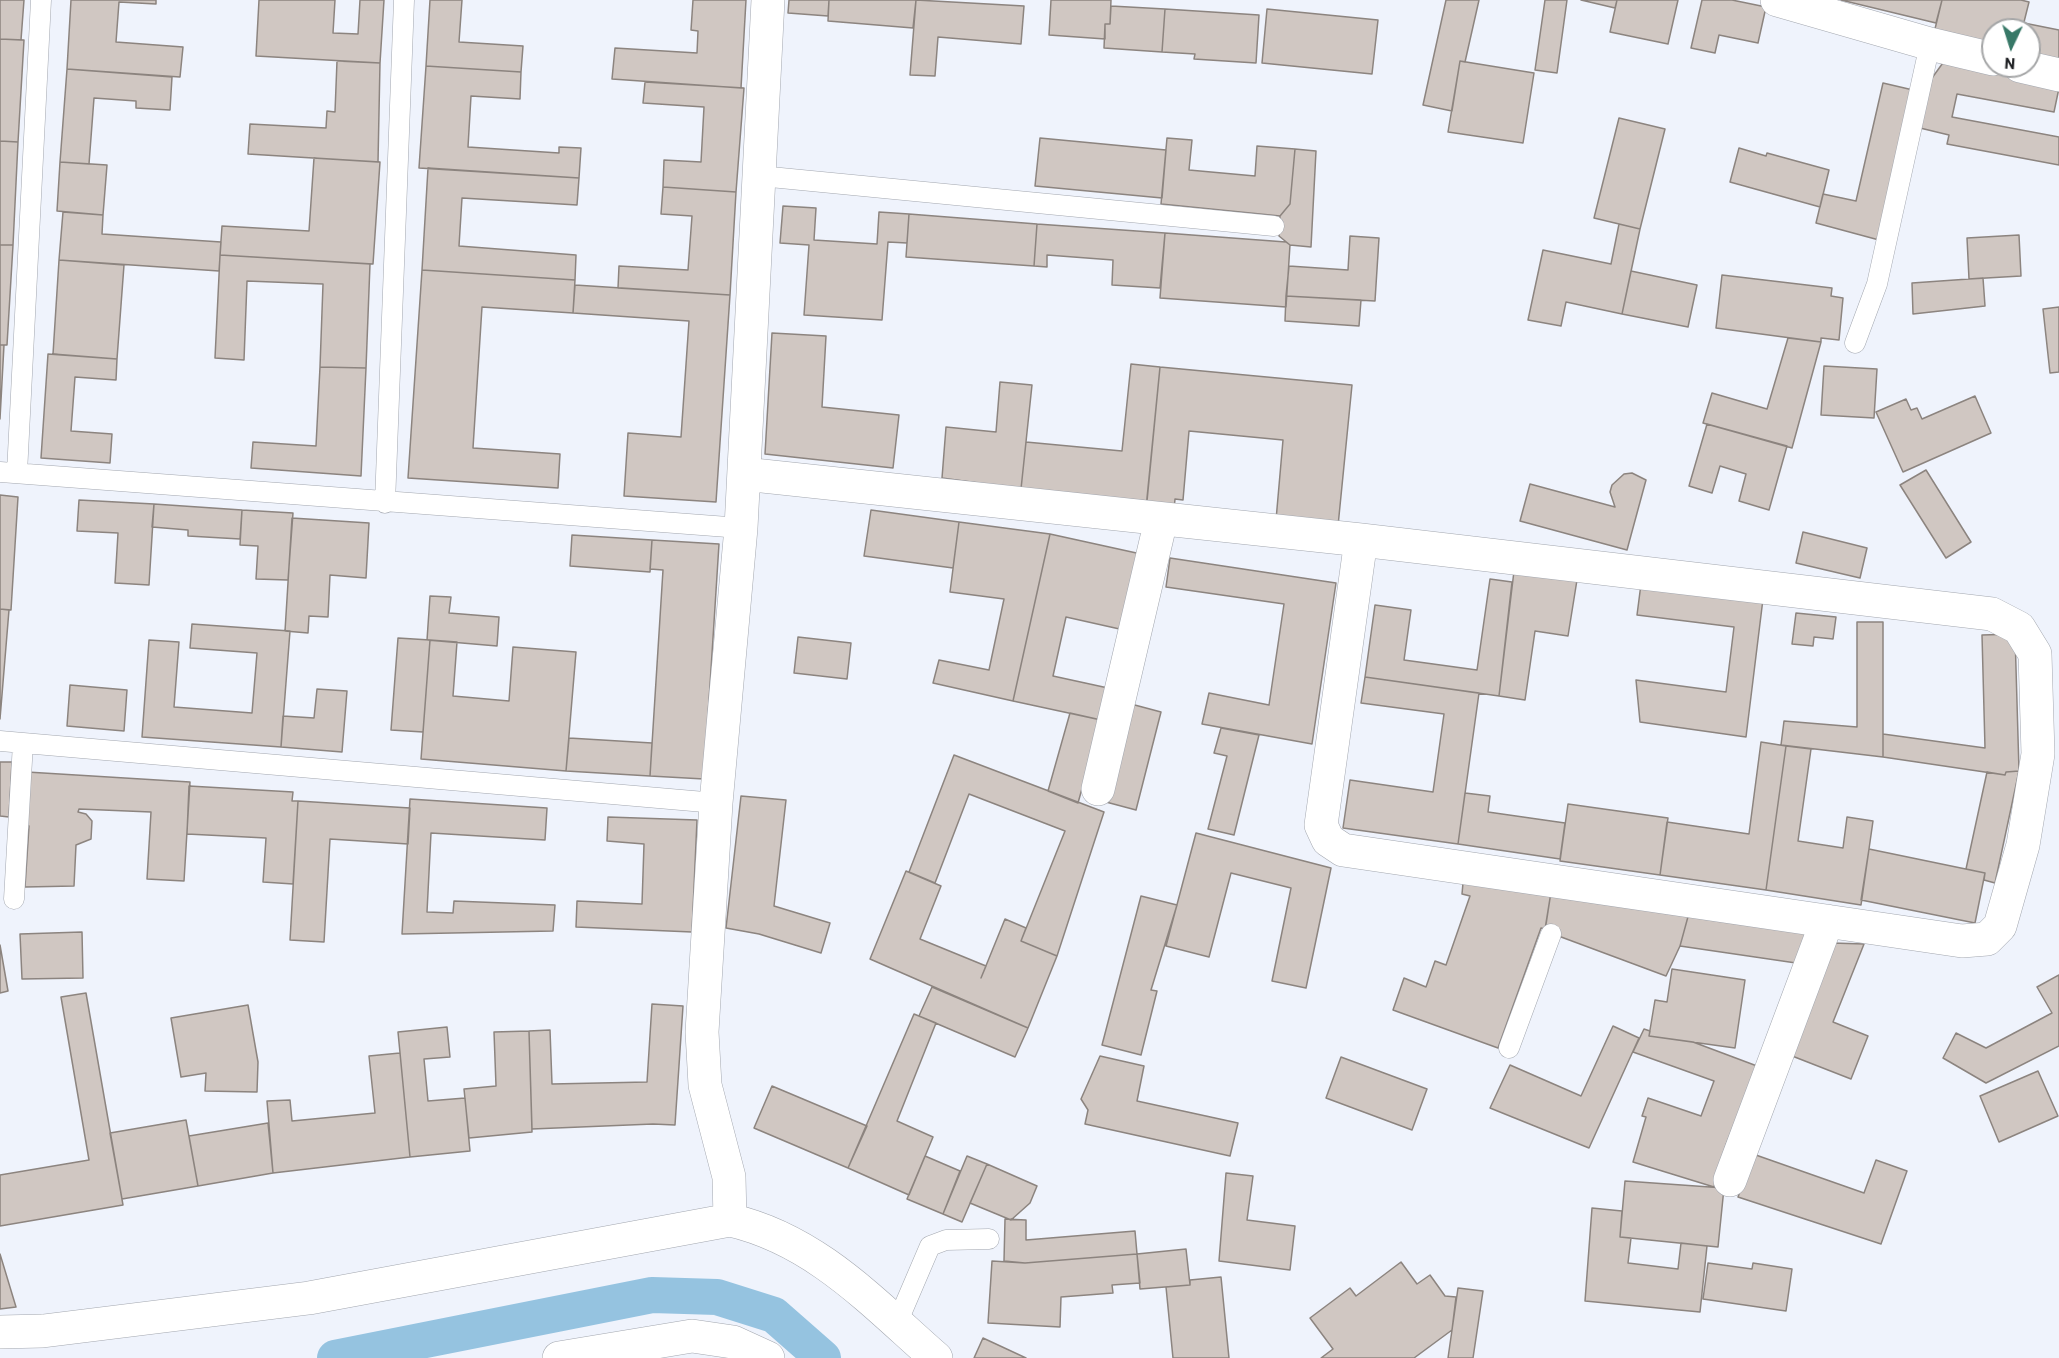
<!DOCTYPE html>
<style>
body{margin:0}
#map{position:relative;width:2059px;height:1358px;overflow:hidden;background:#eff3fc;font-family:Barlow,sans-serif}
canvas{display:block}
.north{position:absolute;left:1981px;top:18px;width:60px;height:60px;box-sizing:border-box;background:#fff;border:2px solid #a5a6a7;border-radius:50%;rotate:184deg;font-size:16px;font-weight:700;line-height:24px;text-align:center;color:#1f2124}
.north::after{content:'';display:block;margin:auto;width:21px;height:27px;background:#377867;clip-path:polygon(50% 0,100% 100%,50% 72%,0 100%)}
</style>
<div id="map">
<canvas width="2059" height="1358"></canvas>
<div class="north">N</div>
</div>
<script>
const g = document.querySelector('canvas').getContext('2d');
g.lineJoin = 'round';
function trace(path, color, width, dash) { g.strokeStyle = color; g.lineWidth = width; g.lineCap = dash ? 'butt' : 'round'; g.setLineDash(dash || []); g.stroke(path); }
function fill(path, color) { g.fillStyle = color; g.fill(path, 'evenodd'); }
const canal = new Path2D(`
 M335,1358L652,1295L717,1297L774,1315L823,1358`);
const building = new Path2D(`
 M0,0H24L21,40L0,39Z
 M71,0H156V4L119,2L116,42L183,47L180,77L67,69Z
 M259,0H335L333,33L358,34L360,0H384L380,63L256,56Z
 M430,0H462L459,42L523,46L521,72L426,66Z
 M693,0H746L741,88L612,79L615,48L697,53L698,31L691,30Z
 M789,0H829L828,16L788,13Z
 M829,0H916L913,28L828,21Z
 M916,0L1024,6L1021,44L938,37L935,76L910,75Z
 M1051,0H1111L1110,24H1105V39L1049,35Z
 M1446,0H1479L1465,62L1460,61L1452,111L1423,105Z
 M1545,0H1567L1557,73L1535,70Z
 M1581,0H1617L1615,8Z
 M1617,0H1678L1668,44L1610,32Z
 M1702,0H1732L1766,7L1758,43L1719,35L1715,53L1691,48Z
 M1841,0H1942L1936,23Z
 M1942,0H2021L2029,2L2022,30H1993V47L1934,33Z
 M1111,6L1165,9L1162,52L1104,48L1105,24H1110Z
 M1165,9L1259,15L1256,63L1194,59L1195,54L1162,52Z
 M1267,9L1378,20L1372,74L1262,63Z
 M2024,23L2059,30V65L2029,59V30H2022Z
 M0,39L24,40L18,142L0,141Z
 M1945,60L2059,88L2054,112L1957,94L1952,117L2059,137V165L1947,144L1949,135L1920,128L1932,78Z
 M337,61L380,63L378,162L248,154L250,124L326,128L327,111L335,112Z
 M1460,61L1534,73L1523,143L1448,132Z
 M426,66L521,72L520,99L471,96L468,147L559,153V147L581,148L579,178L419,168Z
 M67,69L172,77L170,110L136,108V101L94,98L89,164L60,162Z
 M645,82L744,88L736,192L663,187L664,160L701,162L704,107L643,103Z
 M1883,83L1913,90L1879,240L1816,223L1823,194L1856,201Z
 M1619,118L1665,129L1640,229L1594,218Z
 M1040,138L1166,150L1162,198L1035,186Z
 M1167,138L1192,140L1189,170L1255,176L1257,146L1295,149L1290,204L1280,216L1161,204Z
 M0,141L18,142L13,245H0Z
 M1739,148L1766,156L1767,153L1829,170L1820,207L1730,182Z
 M1295,149L1316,151L1311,247L1290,245L1279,236L1280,216L1290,204Z
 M314,158L380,162L373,264L220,255L222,226L309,231Z
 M60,162L107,165L103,215L57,211Z
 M428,168L579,178L577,205L462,198L459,246L576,255L575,280L422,270Z
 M663,187L736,192L730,295L618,288L619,266L688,270L692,216L661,214Z
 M783,206L816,208L814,240L877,244L879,212L909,214L907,243L888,242L882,320L804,315L809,245L780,243Z
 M63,212L103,215L102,234L221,242L219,271L59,260Z
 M909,214L1037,224L1034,266L906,257Z
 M1037,224L1165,233L1160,288L1112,285L1113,260L1047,255V267L1034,266Z
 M1619,224L1640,229L1622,314L1566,302L1561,326L1528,320L1543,250L1611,264Z
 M1165,233L1286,242L1290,245L1286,307L1160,298Z
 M2019,235L2021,276L1969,279L1967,238Z
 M1350,236L1379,238L1375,301L1286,296L1289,266L1348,270Z
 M0,245H13L7,345H0Z
 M220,255L370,264L366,368L320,367L323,284L247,281L244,360L215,358Z
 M59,260L124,265L117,359L53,354Z
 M422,270L575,280L573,313L482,307L473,448L560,454L558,488L408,478Z
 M1631,271L1697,285L1688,327L1622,314Z
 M1722,275L1832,288L1831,296L1843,298L1839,340L1821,338V342L1716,328Z
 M1983,278L1985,306L1913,314L1912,283Z
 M575,285L730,295L716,502L624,496L628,433L681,437L689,321L573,313Z
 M1286,296L1361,300L1359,326L1285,321Z
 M2059,307V372L2050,373L2043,309Z
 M772,333L826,336L822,407L899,415L893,468L765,454Z
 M1788,338L1821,342L1792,448L1703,423L1712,393L1767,409Z
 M0,345H4L0,419Z
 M48,354L117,359L116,380L75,377L71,431L112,434L110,463L41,458Z
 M1131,364L1160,367L1147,501L1021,489L1026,442L1122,451Z
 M1824,366L1877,369L1874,418L1821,415Z
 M320,367L366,368L361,476L251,468L253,442L316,446Z
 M1160,367L1352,385L1338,526L1276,520L1283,440L1189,431L1183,500L1175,499L1174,510L1146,508Z
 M1000,382L1032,385L1021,489L942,478L946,427L996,432Z
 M1975,396L1991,433L1903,472L1876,412L1906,399L1911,410L1917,408L1922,419Z
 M1707,424L1787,446L1769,510L1739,501L1746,474L1720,466L1712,493L1689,486Z
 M1926,470L1971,542L1946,558L1900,485Z
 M1632,473L1646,480L1627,550L1520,521L1530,484L1615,507L1610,492L1612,485L1624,474Z
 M0,495L18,497L11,610L0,609Z
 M79,500L154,504L149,585L115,583L118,533L77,531Z
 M154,504L242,510L240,539L188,536V530L152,527Z
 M242,510L293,513L288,580L256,579L258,546L240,545Z
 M871,510L959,522L953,568L864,556Z
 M292,518L369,523L366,578L330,575L328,617L309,616L308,633L285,631Z
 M959,522L1050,534L1013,701L933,683L939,660L989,670L1004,599L950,592Z
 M1803,532L1867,548L1860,578L1796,563Z
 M1050,534L1141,554L1124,630L1066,617L1053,676L1108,688L1101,720L1013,701Z
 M572,535L652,540L650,572L570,566Z
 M652,540L719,544L704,779L650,776L663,570L650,569Z
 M1170,558L1336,583L1312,744L1202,724L1209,693L1269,705L1284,604L1166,587Z
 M1514,571L1577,580L1568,636L1535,631L1525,700L1499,696Z
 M1490,579L1512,582L1499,696L1365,677L1375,605L1411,610L1404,660L1477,670Z
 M1641,584L1763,599L1746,737L1640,722L1636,680L1726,692L1734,627L1637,615Z
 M430,596L451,597L449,613L499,617L497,646L427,640Z
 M0,609L9,610L0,719Z
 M1796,613L1836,617L1833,639L1814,637L1813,646L1792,644Z
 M1857,622H1883V757L1781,745L1784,721L1857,727Z
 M192,624L290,631L281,747L142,737L149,640L179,642L174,707L252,713L257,653L190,648Z
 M2015,634L2019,771L2006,772L2005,775L1883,757V734L1985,748L1982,635Z
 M798,637L851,643L847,679L794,673Z
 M398,638L430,640L423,732L391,730Z
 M430,640L457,642L453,696L509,701L513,647L576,652L566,771L421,759Z
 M1365,677L1479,693L1458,844L1343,828L1350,780L1433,792L1444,714L1361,703Z
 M70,685L127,690L124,731L67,726Z
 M317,689L347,691L342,752L281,747L283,716L314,718Z
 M1131,704L1161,712L1136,810L1106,802Z
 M1070,713L1101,720L1078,803L1048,791Z
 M1221,728L1259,735L1234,835L1208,829L1227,756L1214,753Z
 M569,738L652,743L650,776L566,771Z
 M1761,742L1786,746L1766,890L1660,875L1667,822L1749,834Z
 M1786,746L1811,749L1798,841L1843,848L1847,817L1873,821L1861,905L1766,890Z
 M954,755L1104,812L1057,956L1021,941L1065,831L969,794L935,883L909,872Z
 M0,762H12L9,817L0,816Z
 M2019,771L1995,883L1984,880L1985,873L1966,869L1987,772L2005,775L2006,772Z
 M27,772L190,782L184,881L147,879L151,812L79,809L78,812L86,814L92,821L91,839L76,845L74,886L25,887L29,826L24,825Z
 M189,786L293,792L292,801H298L293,884L263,882L266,838L187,834Z
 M1465,793L1490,796L1488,812L1565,823L1560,859L1458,844Z
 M741,796L786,800L774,906L830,923L821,953L759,934L726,928Z
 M410,799L547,808L545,840L431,833L427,912L453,913L454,901L555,905L553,931L402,934Z
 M298,801L410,808L408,844L330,839L324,942L290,940Z
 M1568,804L1668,818L1660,875L1560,861Z
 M608,817L697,820L692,932L576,927L577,901L642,904L644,844L607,841Z
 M1196,833L1331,868L1306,988L1272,981L1291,888L1231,873L1209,957L1166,946Z
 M1869,849L1985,873L1975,923L1861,900Z
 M906,871L941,886L920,939L986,966L981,978L1005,919L1026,928L1021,941L1057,956L1028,1028L870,959Z
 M1463,883L1551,892L1545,929L1541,928L1498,1048L1393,1010L1404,978L1426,987L1435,961L1446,965L1470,896L1462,894Z
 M1551,892L1689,913L1680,946L1666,976L1545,931Z
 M1141,896L1177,905L1151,990L1157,991L1141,1055L1102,1045Z
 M1689,913L1809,930L1796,963L1680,946Z
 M82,932L83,978L22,979L20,934Z
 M1832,943L1864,944L1833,1022L1868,1036L1851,1079L1787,1054Z
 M0,945L8,991L0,993Z
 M1672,969L1745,980L1735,1048L1649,1036L1655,1000L1667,1002Z
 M2059,975V1046L1986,1083L1943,1058L1956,1033L1986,1048L2052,1013L2037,987Z
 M932,987L1028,1028L1015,1057L919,1016Z
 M86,993L123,1205L0,1226V1175L89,1160L61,997Z
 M652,1004L683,1006L675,1125L653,1124L532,1129L529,1031L550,1030L552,1084L647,1082Z
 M248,1005L258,1062L257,1092L205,1091L206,1073L181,1077L171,1018Z
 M914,1014L936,1023L897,1121L933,1137L909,1195L848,1168Z
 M1613,1026L1639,1038L1589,1148L1490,1108L1510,1065L1581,1096Z
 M447,1027L450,1057L424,1059L428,1101L465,1098L470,1151L410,1157L398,1032Z
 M1644,1029L1650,1031L1649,1036L1693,1042L1757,1066L1726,1145L1714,1187L1633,1162L1646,1117L1642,1116L1648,1098L1701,1116L1714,1081L1633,1052Z
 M529,1031L532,1132L469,1138L464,1089L496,1086L494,1032Z
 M400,1053L410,1157L273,1173L267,1101L290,1100L292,1121L375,1113L369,1056Z
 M1100,1056L1144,1066L1137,1101L1238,1123L1230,1156L1085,1124L1088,1110L1081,1099Z
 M1341,1057L1427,1089L1412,1130L1326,1098Z
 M2038,1071L2058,1116L1999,1142L1980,1096Z
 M772,1086L867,1126L848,1168L754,1128Z
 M186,1120L198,1186L122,1199L110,1133Z
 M268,1123L273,1173L198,1186L189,1136Z
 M1753,1154L1864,1193L1876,1160L1907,1171L1881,1244L1738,1197Z
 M925,1156L960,1171L943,1214L907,1199Z
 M967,1156L987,1164L962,1222L943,1214Z
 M987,1164L1037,1186L1030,1203L1011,1220L970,1203Z
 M1226,1173L1253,1176L1247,1220L1295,1226L1290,1270L1219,1261Z
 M1625,1181L1724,1188L1718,1247L1620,1237Z
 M1592,1208L1622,1211L1620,1237L1631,1238L1628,1263L1678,1269L1681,1243L1707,1246L1700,1312L1585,1301Z
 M1005,1219L1026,1220V1240L1135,1231L1137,1254L1025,1263L1004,1261Z
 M1186,1249L1190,1285L1140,1289L1137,1254Z
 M0,1254L16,1307L0,1309Z
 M1137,1254L1140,1283L1112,1285L1113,1293L1061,1297L1060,1327L988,1323L992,1261L1025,1263Z
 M1401,1262L1417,1284L1430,1275L1445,1296L1456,1297L1452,1330L1414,1358H1321L1333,1349L1310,1318L1350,1288L1356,1296Z
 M1708,1263L1752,1269L1753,1263L1792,1269L1786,1311L1703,1299Z
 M1221,1277L1229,1358H1173L1166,1287L1190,1285V1280Z
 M1458,1288L1483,1291L1473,1358H1448Z
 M983,1338L1026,1358H974Z`);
const service = new Path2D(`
 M760,176L1274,226
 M1855,343L1877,284L1930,44
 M0,472L741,528
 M17,473L41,0
 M385,503L404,0
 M0,741L716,803
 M14,899L23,743
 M1509,1048L1551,934
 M897,1323L930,1246L946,1240L989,1239`);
const minor = new Path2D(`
 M1777,0L1930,44L1993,59
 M2020,66L2059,75
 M744,474L1361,540L1992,614L2019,628L2035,654L2038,754L2023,845L2000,926L1987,939L1962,941L1343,850L1328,840L1321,825L1361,540
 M1098,789L1161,520
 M1730,1180L1827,921
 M730,1220C816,1240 872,1302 936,1358
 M0,1332L43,1331L309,1298L730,1220L729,1177L705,1085L702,1032L716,803L741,528L768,0
 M559,1358L692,1336L733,1342L768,1358`);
trace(canal, '#95c3e0', 36);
fill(building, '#d0c7c2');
trace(building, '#8c847f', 1.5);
trace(service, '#a3a7af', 21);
trace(minor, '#a3a7af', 34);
trace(service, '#fff', 20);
trace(minor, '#fff', 33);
</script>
